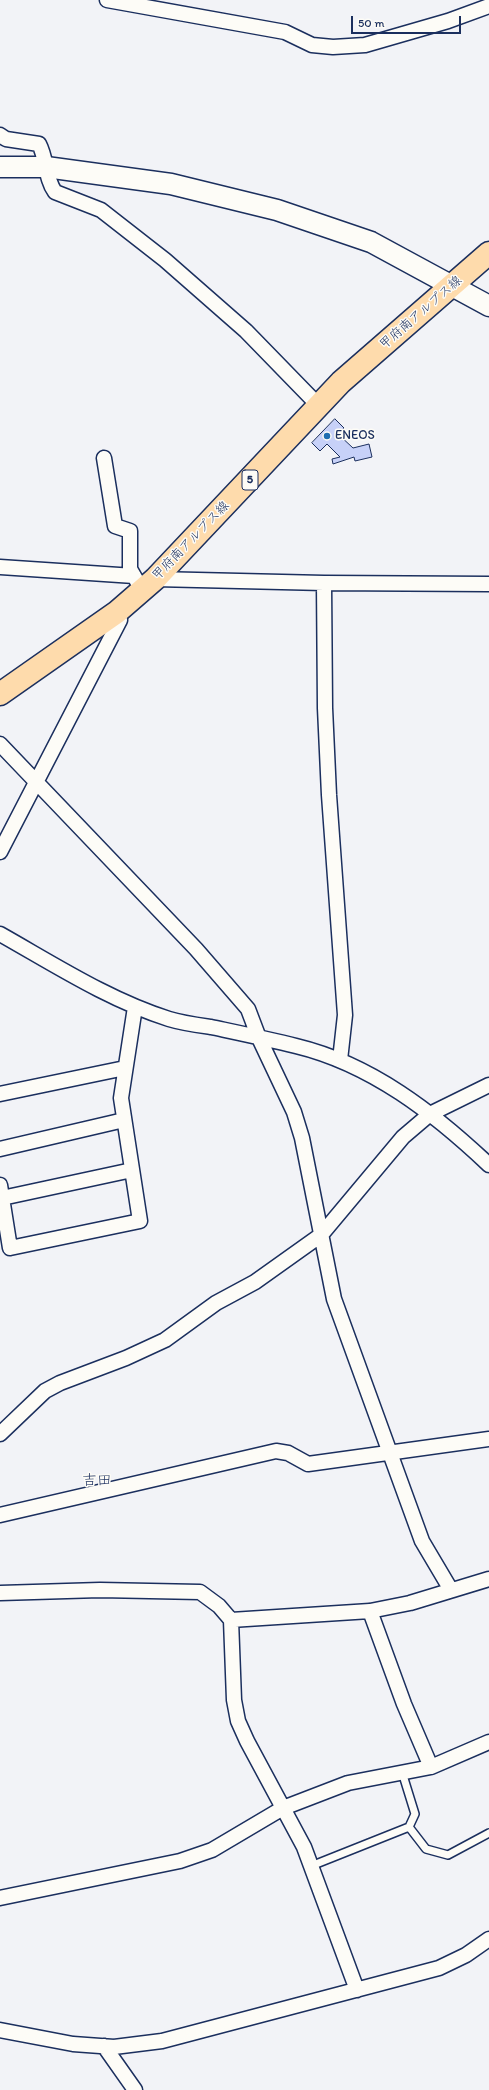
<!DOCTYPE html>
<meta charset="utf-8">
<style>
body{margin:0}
#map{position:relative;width:489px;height:2090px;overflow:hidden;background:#f2f3f7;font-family:Itim,sans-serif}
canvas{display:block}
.scale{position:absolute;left:351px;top:16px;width:110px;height:18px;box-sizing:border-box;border:2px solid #1b2f5e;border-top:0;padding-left:5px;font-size:12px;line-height:14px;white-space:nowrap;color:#1b2f5e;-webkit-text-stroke:3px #fdfcf7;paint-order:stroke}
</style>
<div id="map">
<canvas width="489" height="2090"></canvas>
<div class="scale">50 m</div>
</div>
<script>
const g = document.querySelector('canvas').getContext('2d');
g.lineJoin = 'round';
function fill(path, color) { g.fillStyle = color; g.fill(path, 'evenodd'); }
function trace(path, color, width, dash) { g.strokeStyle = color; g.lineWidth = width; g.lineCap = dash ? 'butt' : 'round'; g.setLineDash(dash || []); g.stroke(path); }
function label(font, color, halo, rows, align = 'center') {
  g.font = font + ' Itim,"Klee One",sans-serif'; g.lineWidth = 3; g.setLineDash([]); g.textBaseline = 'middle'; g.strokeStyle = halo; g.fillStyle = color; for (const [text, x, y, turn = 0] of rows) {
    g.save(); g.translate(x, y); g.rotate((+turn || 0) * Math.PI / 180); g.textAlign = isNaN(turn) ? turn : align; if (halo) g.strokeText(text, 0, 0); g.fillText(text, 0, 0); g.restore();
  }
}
const building = new Path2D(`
 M335,419L344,428L338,434L353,448L369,444L372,457L355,461L354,457L333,464L332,459L340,457L327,444L320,451L312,443Z`);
const lane = new Path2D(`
 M409,1827L426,1849L448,1855L489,1833
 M311,1866L409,1827L415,1814L402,1772`);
const street = new Path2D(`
 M107,0L285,32L312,45L333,47L365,45L448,21L489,6
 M0,135L6,139L39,144C47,159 45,178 55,192L101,210L165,260L246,331L319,406
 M104,458L115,526L130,531V569L142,590
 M0,567L134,576
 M155,579L324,583L489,584
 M324,583L325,708L329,795L345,1015L340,1060
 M0,744L196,949L248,1009L259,1038L294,1112L302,1138L334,1299L422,1541L451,1590
 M0,852L120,620L117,612
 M0,934C55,965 109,1000 169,1019C182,1023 197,1025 211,1027C239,1033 268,1039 296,1046C371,1064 434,1113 489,1165
 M0,1094L125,1068
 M0,1149L124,1120
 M0,1185L10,1248L140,1221L121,1098L135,1007
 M2,1198L132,1170
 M0,1434L45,1391L60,1383L126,1358L165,1340L216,1303L255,1282L321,1235L403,1137L430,1114L489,1085
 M0,1515L276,1451L288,1453L308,1464L489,1439
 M0,1593L100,1590L200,1592L219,1606L231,1620L234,1700L238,1721L247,1741L304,1847L357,1990
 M370,1611L404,1704L431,1767
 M231,1620L370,1611L410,1603L489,1579
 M0,1898L180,1861L212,1850L283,1808L348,1783L431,1767L489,1742
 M0,2030L73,2044L114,2047L162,2041L439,1968L466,1955L489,1939
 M104,2046L135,2090`);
const secondary = new Path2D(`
 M0,167H46L171,184L277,210L371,242L489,306`);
const primary = new Path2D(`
 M0,694L117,612L155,579L341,382L489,253`);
const markers = [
 [327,436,4,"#1f6fb2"]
];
const shields = [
 [250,480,16]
];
const shieldNames = [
 ["5",250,480]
];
const streetNames = [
 ["甲府南アルプス線",421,313,-41],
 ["甲府南アルプス線",191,541,-46]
];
const poiNames = [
 ["ENEOS",335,436]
];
const quarterNames = [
 ["吉田",97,1481]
];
fill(building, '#c7d1f8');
trace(building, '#1b2f5e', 1);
trace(lane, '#1b2f5e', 10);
trace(street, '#1b2f5e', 17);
trace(secondary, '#1b2f5e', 23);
trace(primary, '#1b2f5e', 25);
trace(lane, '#fdfcf7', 7);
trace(street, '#fdfcf7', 14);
trace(secondary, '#fdfcf7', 20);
trace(primary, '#fedbac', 22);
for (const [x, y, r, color] of markers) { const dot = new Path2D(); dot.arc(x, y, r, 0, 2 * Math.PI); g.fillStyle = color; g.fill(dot); trace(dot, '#fdfcf7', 1.5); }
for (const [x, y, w] of shields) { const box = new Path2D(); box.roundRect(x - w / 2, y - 10, w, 20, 3); g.fillStyle = '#fdfcf7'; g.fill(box); trace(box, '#1b2f5e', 1); }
label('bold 12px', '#1b2f5e', null, shieldNames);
label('13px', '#1b2f5e', '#fdfcf7', streetNames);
label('13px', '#1b2f5e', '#fdfcf7', poiNames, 'left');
label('15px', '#1b2f5e', '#fdfcf7', quarterNames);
</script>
